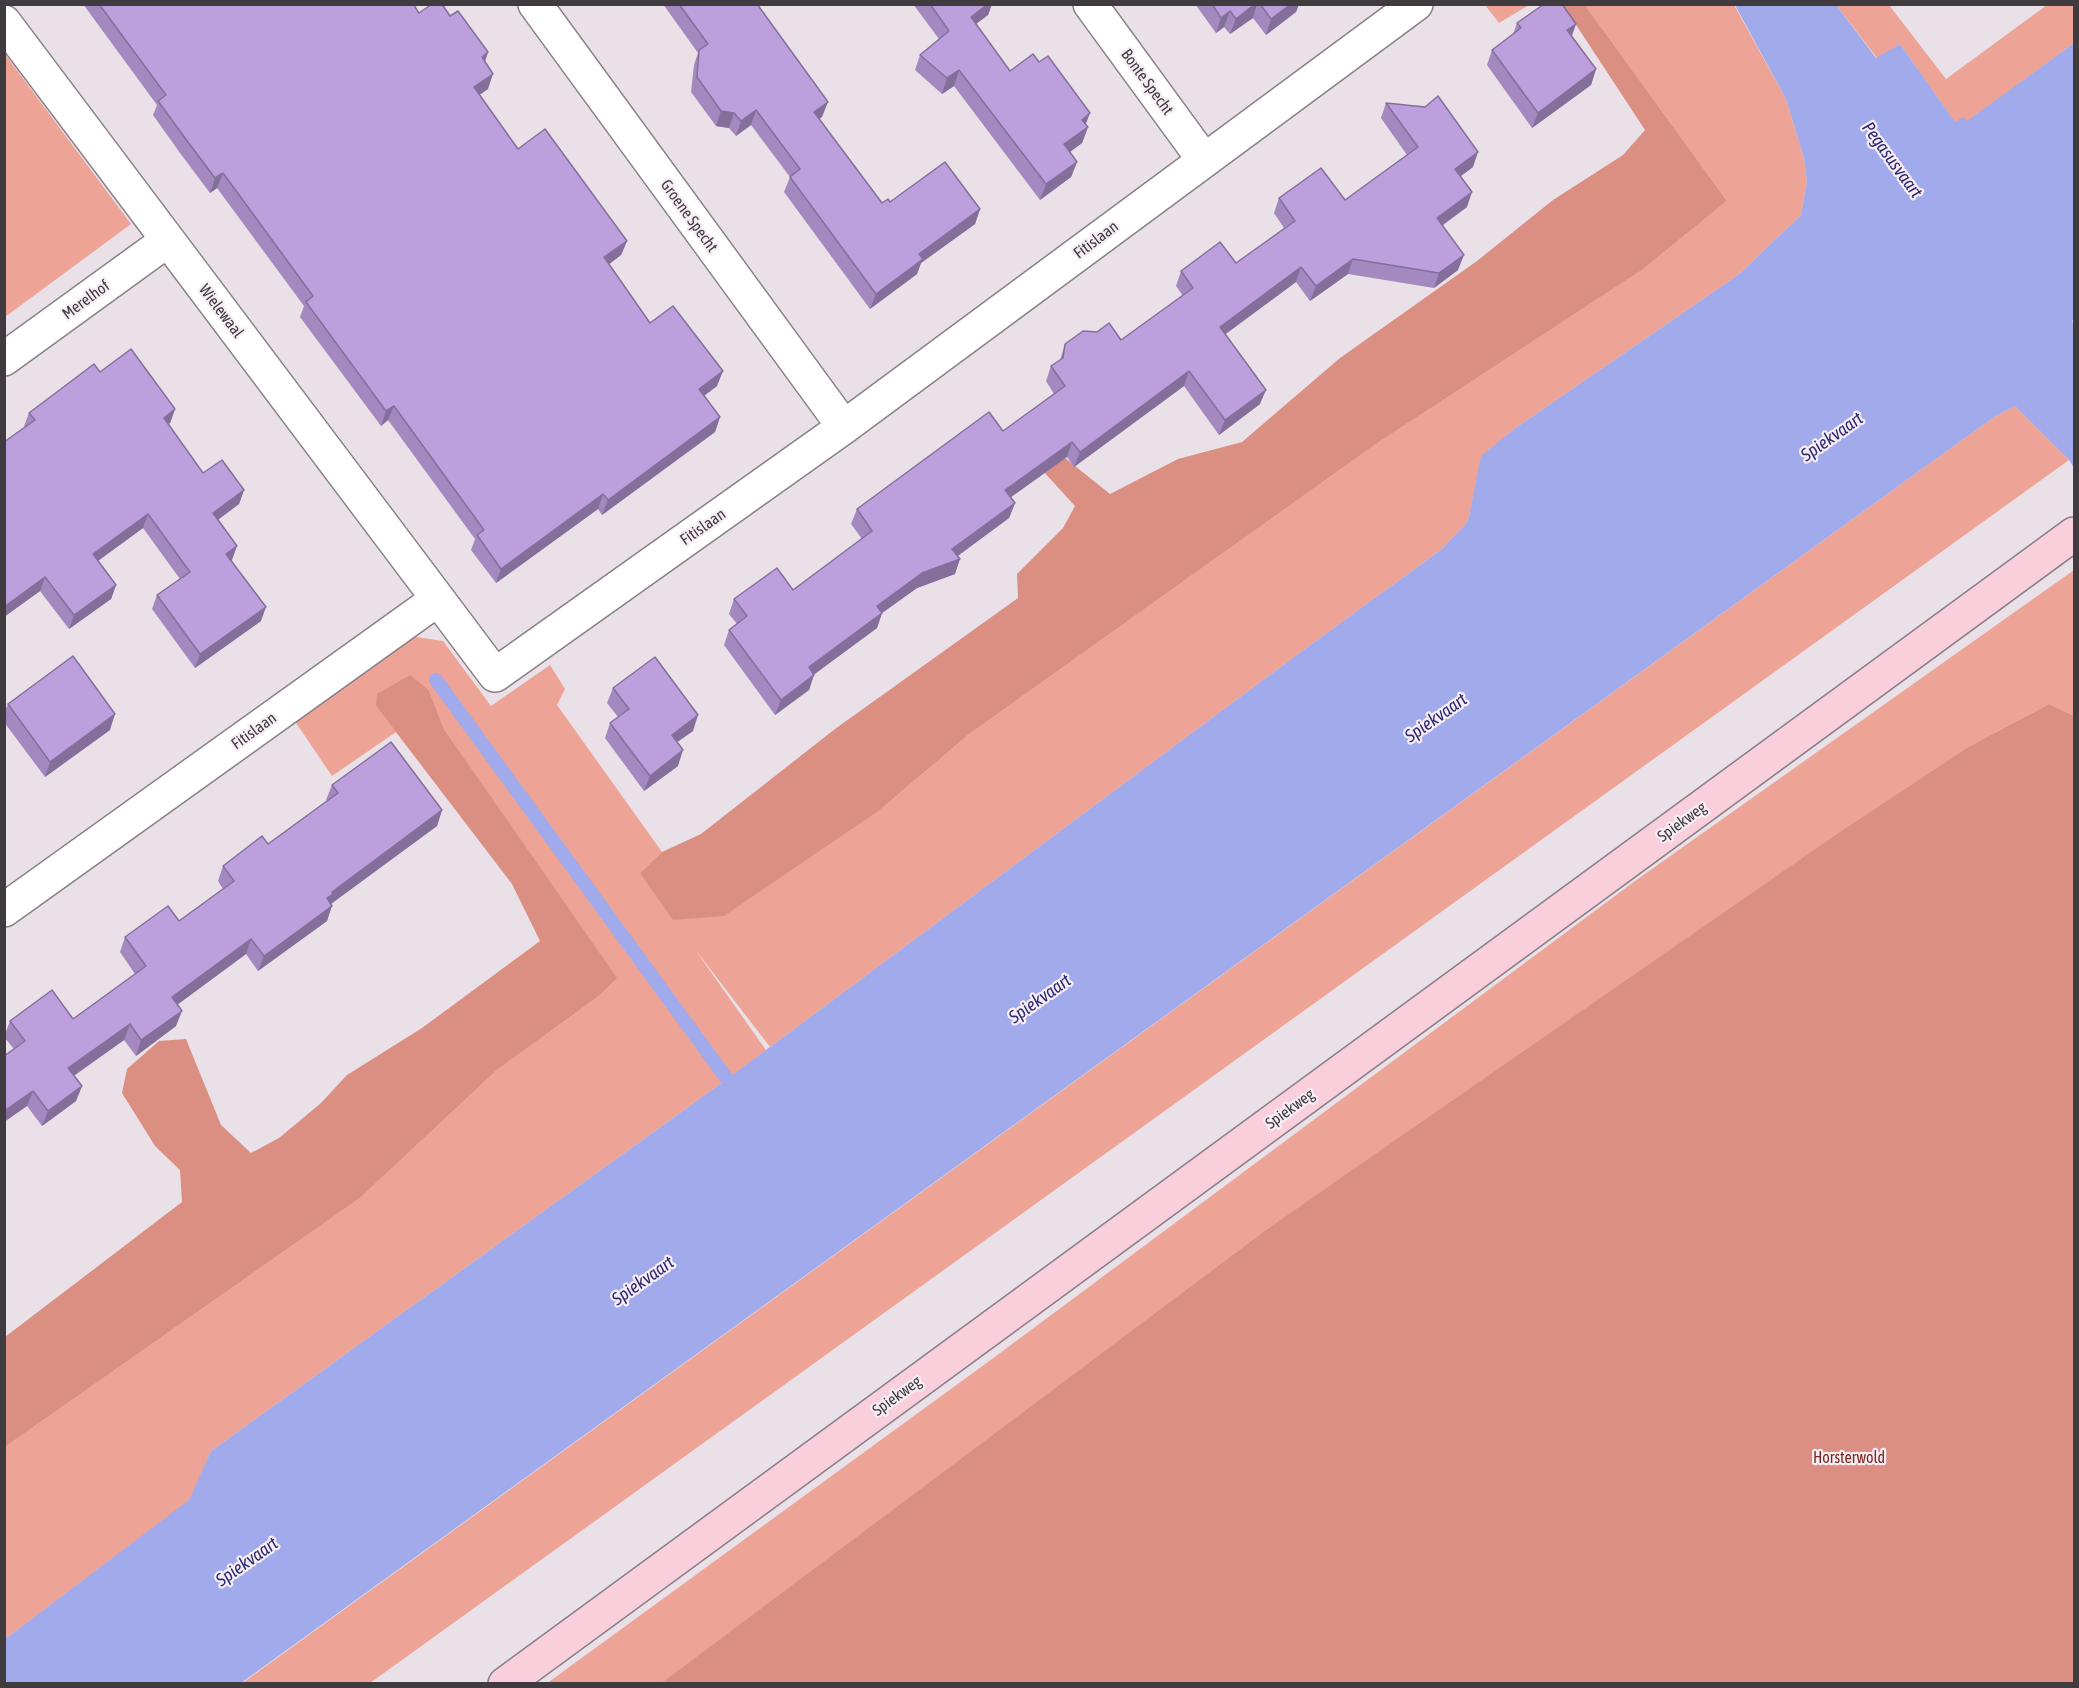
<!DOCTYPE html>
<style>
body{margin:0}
#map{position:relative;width:2079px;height:1688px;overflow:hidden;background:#eae0e7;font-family:"Asap Condensed",sans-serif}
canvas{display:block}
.frame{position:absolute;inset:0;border:6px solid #3f3b3e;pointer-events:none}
</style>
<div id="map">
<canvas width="2079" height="1688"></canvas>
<div class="frame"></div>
</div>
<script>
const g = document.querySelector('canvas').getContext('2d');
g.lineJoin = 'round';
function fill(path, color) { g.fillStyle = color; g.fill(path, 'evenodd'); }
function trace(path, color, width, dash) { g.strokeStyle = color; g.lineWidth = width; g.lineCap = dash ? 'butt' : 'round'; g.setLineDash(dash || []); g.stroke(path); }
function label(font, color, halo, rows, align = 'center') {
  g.font = font + ' "Asap Condensed",sans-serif'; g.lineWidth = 4.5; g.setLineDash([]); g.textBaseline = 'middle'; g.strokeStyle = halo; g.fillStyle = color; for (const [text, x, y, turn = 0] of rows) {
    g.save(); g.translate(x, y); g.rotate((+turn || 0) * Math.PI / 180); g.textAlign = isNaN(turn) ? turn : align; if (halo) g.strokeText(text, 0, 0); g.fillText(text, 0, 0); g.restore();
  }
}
const green = new Path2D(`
 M1485,5H1529L1499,23Z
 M1585,5H1734L1786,99L1804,158L1807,181L1801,215L1738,275L1514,429L1482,456L1468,521L1442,549L1302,651L770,1047L694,948L768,1053L727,1079L211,1451L190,1500L5,1639V1447L360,1198L497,1070L599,996L616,978L444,729L429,690L410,676L376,706L396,732L332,776L292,717L410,636L443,641L491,706L550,665L565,689L557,705L662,852L640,873L881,809L968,735L1376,444L1642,270L1727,201Z
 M1836,5H1889L1946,79L2047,5H2074V43L1967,122L1955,123L1900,44L1877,58Z
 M4,53L131,224L5,317H4Z
 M2015,406L2069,460L370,1683L241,1684L1994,417Z
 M2074,570V716L2049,704L1970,746L1267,1229L661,1683L546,1684L992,1359L1635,881Z`);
const forest = new Path2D(`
 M1563,5H1585L1727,201L1642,270L1376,444L968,735L881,809L724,916L673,920L640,873L662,852L701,834L835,729L1018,598L1017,574L1063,528L1075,506L1032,459L1040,438L1110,494L1178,459L1242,442L1340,358L1477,261L1553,200L1623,155L1645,130Z
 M410,675L429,690L444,729L617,978L599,996L497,1070L360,1198L5,1447V1337L182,1202L180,1170L155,1146L122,1093L127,1069L159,1041L186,1039L221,1125L251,1153L279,1138L321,1103L347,1075L422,1028L540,941L512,884L376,706L377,694Z
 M2049,704L2074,716V1683H661L1267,1229L1840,832L1970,746Z`);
const water = new Path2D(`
 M1735,5H1836L1876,58L1900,44L1955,122L1963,117L1967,121L2074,43V319L2072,321L2074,325V468L2069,460L2015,406L1994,417L241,1683H5V1639L189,1500L211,1451L727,1079L1302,651L1442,549L1468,521L1481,456L1514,429L1738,275L1801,215L1807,181L1804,158L1786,99Z`);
const stream = new Path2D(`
 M436,680L727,1079`);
const minor = new Path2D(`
 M535,4L844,427
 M1090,4L1204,160
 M4,22L438,599
 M4,359L168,240
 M4,910L438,599L495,675L844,427L1416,4`);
const secondary = new Path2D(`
 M505,1684L2074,534`);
const wall = new Path2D(`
 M83,4H413L419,13L450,16L488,52L485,62L488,89L479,95L518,149L627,241L621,255L609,264L650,323L717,386L704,396L720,417L715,432L602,515L598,509L496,583L471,550L475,539L388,420L381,426L300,317L304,306L217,188L210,193L180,153L153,115L157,105Z
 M663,4H757L822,117L819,119L882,203L890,202L980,209L975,224L921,263L917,274L870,309L784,192L790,177L751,125L736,136L729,128L716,126L691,92L694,65L698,53Z
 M913,4H992L988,15L976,24L1010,71L1086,125L1088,127L1082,143L1070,152L1077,162L1071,177L1040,200L954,86L942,94L915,70L920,55L939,39Z
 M1195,4H1299L1296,12L1266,35L1253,18L1230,34L1224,27L1216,33Z
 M1517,23L1576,24L1572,36L1596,69L1591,85L1532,128L1487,65L1492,50L1513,34Z
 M1386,103L1473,167L1461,176L1467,207L1442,226L1458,270L1434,288L1348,274L1310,301L1296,282L1225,334L1260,404L1219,435L1184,386L1074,467L1067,457L1011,497L1015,503L1009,518L957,556L955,574L917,588L882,613L877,628L814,674L809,690L775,715L724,645L729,630L737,624L729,614L734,599L793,590L862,539L851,524L857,509L1003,431L1054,394L1046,381L1051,366L1060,360L1065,344L1121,340L1183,296L1176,286L1181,271L1236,263L1284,228L1274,213L1279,198L1345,200L1407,155L1381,118Z
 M100,372L175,409L170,423L168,424L203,473L244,490L239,504L218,520L237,546L231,560L261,621L195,668L152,609L157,595L180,579L143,528L98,561L116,585L111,599L69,629L40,591L4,617V442L25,427L24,426L29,413Z
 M613,688L693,731L677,742L678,766L644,791L605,738L610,723L618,717L607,703Z
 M8,704L110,730L45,777L4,722V713Z
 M332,785L442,810L437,826L331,904L327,921L258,971L246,954L177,1005L176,1026L136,1056L124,1040L74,1076L82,1086L76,1101L42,1126L27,1106L4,1122V1056L14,1049L4,1037L10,1021L73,1019L135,974L120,952L125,937L179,921L223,889L218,881L223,866L268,844L327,801L326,800Z`);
const shadedWall = new Path2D(`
 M988,4H992L988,15L965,32L971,17Z
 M1255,4H1257L1253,18L1230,34L1236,19Z
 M1291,4H1299L1296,12L1266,35L1271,19Z
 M1230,11L1224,27L1216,33L1221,18Z
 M1576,24L1570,39L1567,30Z
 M488,52L483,67L482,57Z
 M1596,69L1591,85L1532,128L1538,113Z
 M959,70L954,86L942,94L947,78Z
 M493,74L488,89L469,102L474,87Z
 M828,102L822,117L809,127L814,112Z
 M756,110L751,125L736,136L741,121Z
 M721,111L734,113L729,128L716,126Z
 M1090,113L1084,129L1082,120Z
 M1088,127L1082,143L1059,160L1064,144Z
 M1478,152L1473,167L1450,184L1455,169Z
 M1077,162L1071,177L1040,200L1046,184Z
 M223,173L217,188L210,193L215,178Z
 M1472,192L1467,207L1431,233L1437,218Z
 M980,209L975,224L921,263L917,274L870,309L876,294L919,254Z
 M627,241L621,255L599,272L604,257Z
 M1464,255L1458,270L1434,288L1439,273Z
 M1353,259L1348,274L1310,301L1316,286Z
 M1301,267L1296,282L1215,342L1220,327Z
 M723,371L717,386L694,403L699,389Z
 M1189,371L1184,386L1074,467L1080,452Z
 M1266,390L1260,404L1219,435L1225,420Z
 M394,406L388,420L381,426L386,411Z
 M175,409L170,423L159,431L164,418Z
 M720,417L715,432L602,515L608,500Z
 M1072,442L1067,457L1000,505L1005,490Z
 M244,490L239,504L208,527L213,513Z
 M603,494L598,509L496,583L501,569Z
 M1015,503L1009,518L947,564L952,549Z
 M148,514L143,528L88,568L93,554Z
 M237,546L232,560L221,567L226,554Z
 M960,559L955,574L917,588L882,613L877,628L804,682L809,667L877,606L922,573Z
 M45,577L40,591L4,617V607Z
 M116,585L111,599L69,629L74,615Z
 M266,607L261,621L195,668L200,654Z
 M814,675L809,690L775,715L781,700Z
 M115,714L110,730L45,777L50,762Z
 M698,715L693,731L666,750L672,735Z
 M683,750L678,766L644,791L650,776Z
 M442,810L437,826L328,906L327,898L332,892Z
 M332,906L327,921L258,971L264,956Z
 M251,939L246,954L166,1013L172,997Z
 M182,1011L176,1026L136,1056L141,1040Z
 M130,1024L124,1040L63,1083L68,1068Z
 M82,1086L76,1101L42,1126L48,1111Z
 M33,1091L27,1106L4,1122V1111Z`);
const building = new Path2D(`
 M99,4H413L419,13L432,4H442L450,16L458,11L488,52L482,57L493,74L474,87L518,149L545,129L627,241L604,257L650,323L673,306L723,371L699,389L720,417L608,500L603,494L501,569L477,535L484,530L394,406L386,411L306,302L313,296L223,173L215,178L185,138L158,101L166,95Z
 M679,4H757L828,102L814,112L882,203L888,199L890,202L945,162L980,209L919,254L923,259L876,294L790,177L800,169L756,110L741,121L734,113L721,111L697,77L699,50L708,44Z
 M930,4H988L971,17L1010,71L1033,54L1039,62L1048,56L1090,113L1082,120L1088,127L1064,144L1077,162L1046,184L959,70L947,78L920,55L949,31Z
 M1212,4H1255L1236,19L1230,11L1221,18Z
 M1260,4H1291L1271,19Z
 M1544,4H1562L1576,24L1567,30L1596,69L1538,113L1492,50L1521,28L1517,23Z
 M1438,96L1478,152L1455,169L1472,192L1437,218L1464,255L1439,273L1353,259L1316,286L1301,267L1220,327L1266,390L1225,420L1189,371L1080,452L1072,442L1005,490L1015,503L952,549L960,559L922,573L877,606L882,613L809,667L814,675L781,700L729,630L747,616L734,599L777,568L793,590L872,531L857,509L989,412L1003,431L1065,386L1051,366L1063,358L1065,344L1083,331L1097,332L1109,323L1121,340L1193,288L1181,271L1220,242L1236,263L1295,221L1279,198L1321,168L1345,200L1418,147L1386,103L1425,107Z
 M131,349L175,409L164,418L203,473L222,460L244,490L213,513L237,546L226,554L266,607L200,654L157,595L190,572L148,514L93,554L116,585L74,615L45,577L4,607V442L35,420L29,413L94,364L100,372Z
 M73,656L115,714L50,762L8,704Z
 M655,657L698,715L672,735L683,750L650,776L610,723L629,709L613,688Z
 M391,742L442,810L332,892L333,894L327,898L332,906L264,956L251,939L172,997L182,1011L141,1040L130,1024L68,1068L82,1086L48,1111L33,1091L4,1111V1056L25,1041L10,1021L52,990L73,1019L146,966L125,937L168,906L179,921L234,881L223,866L262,836L268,844L338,793L332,785Z`);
const streetNames = [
 ["Bonte Specht",1147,82,54],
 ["Groene Specht",689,216,54],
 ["Fitislaan",1096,240,-37],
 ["Merelhof",86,300,-36],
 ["Wielewaal",221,311,53],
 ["Fitislaan",703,527,-35],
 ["Fitislaan",254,731,-36],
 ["Spiekweg",1682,822,-36],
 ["Spiekweg",1290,1109,-36],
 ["Spiekweg",897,1396,-36]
];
const parkNames = [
 ["Horsterwold",1849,1458]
];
const waterNames = [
 ["Pegasusvaart",1892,160,54],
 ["Spiekvaart",1832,437,-35],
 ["Spiekvaart",1436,718,-35],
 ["Spiekvaart",1040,999,-35],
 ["Spiekvaart",643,1281,-35],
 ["Spiekvaart",247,1562,-35]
];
fill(green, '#eda496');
fill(forest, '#da8f82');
fill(water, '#a1aaea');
trace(stream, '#a1aaea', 14);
trace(minor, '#897f87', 36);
trace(secondary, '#897f87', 36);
trace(minor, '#fff', 33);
trace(secondary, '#f9cfdc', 33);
fill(wall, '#a389bf');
fill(shadedWall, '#846f9b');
fill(building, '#bd9fde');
trace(building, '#846f9b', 1.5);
label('16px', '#3f3b3e', '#f7edf5', streetNames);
label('16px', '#7d261a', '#f7edf5', parkNames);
label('italic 18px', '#2a2972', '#f7edf5', waterNames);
</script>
